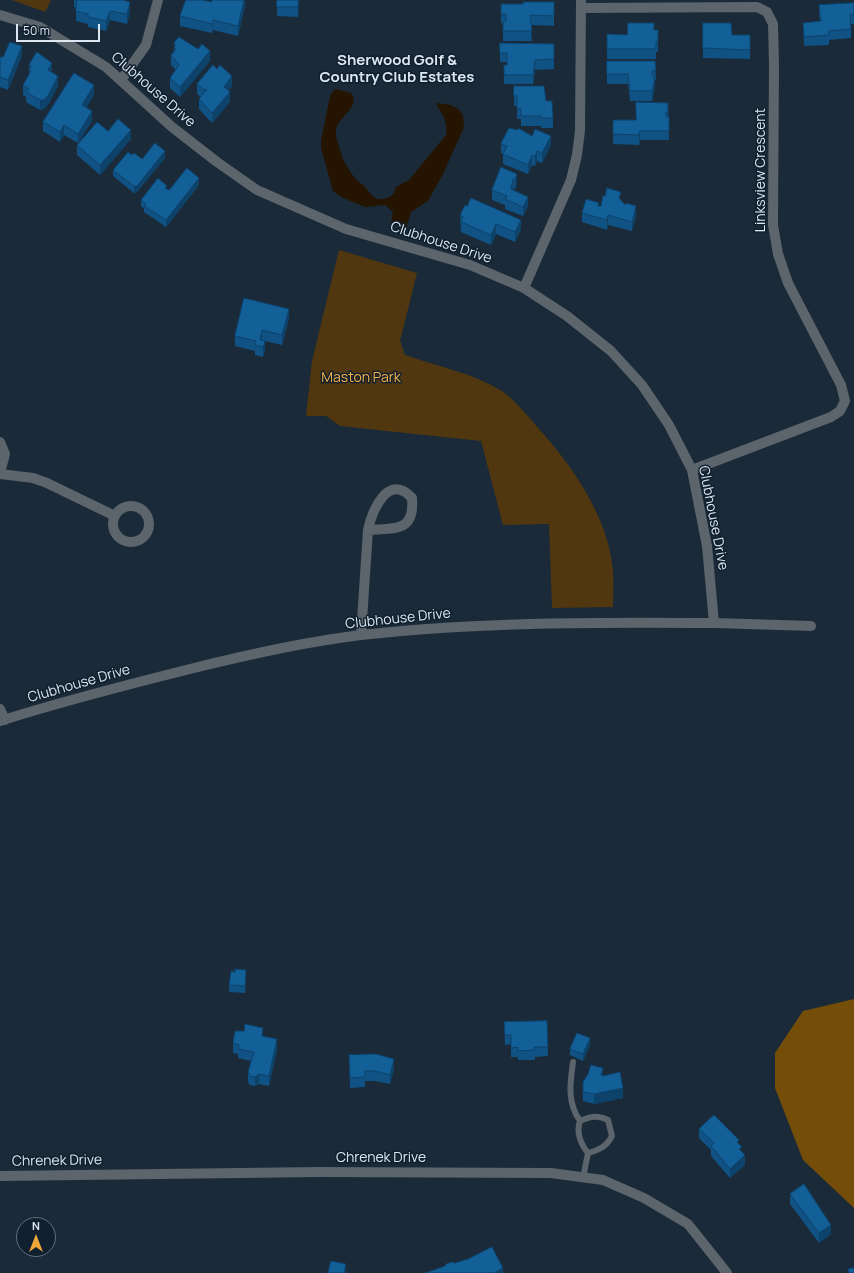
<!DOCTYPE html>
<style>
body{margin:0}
#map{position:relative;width:854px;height:1273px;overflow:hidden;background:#1a2a38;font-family:Manrope,sans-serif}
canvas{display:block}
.north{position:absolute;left:16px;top:1217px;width:40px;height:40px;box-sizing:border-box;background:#11202e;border:1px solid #63707c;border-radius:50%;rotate:0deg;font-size:11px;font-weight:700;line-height:16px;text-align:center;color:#dde7f1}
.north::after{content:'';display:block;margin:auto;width:14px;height:18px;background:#eda83b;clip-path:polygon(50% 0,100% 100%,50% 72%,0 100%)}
.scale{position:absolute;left:16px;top:24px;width:84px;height:18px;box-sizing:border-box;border:2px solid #dde7f1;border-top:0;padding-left:5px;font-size:12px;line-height:14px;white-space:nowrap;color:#dde7f1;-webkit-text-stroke:3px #11202e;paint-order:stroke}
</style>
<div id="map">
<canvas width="854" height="1273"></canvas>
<div class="north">N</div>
<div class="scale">50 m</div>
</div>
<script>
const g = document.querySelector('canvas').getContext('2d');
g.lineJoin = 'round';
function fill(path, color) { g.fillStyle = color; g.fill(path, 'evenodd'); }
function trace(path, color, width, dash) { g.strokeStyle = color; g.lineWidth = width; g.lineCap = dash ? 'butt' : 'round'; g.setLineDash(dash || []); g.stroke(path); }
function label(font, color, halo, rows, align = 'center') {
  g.font = font + ' Manrope,sans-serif'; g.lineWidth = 3; g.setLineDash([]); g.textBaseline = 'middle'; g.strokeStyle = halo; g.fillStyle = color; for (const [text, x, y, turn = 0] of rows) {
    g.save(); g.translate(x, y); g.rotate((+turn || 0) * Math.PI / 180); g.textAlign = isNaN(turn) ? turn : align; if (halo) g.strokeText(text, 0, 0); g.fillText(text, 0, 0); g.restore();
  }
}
const green = new Path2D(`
 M12,0H51L45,12Z
 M339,250L417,273L400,341L405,355C437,366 472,373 502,391C515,400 528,416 538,428C572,465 609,518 613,571C614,583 613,595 613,607L552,608L549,524L503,525L481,441L340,426L326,416H306L312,361Z`);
const forest = new Path2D(`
 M854,999V1208L803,1160L775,1088V1053L803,1011Z`);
const water = new Path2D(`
 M335,89L351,93C361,107 340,115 336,129C335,135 338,144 340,150C343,161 349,171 356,179C359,183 363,184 365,187C372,195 375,202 387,198C393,196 395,192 396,187L409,180L446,135C447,128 446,121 443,115C440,110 437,108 437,103L451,105L458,109L463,115L464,127L443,174L428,201L411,212L406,228L391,223L393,212L385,205L365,207L341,197L333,191L321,148V141L330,96Z`);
const lane = new Path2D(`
 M573,1062C570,1084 567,1102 580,1121
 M583,1178L588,1153C599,1150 606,1147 612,1136L608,1120C598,1115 591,1116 580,1121C576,1133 580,1143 588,1153`);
const street = new Path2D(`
 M581,8L757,7L767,12L773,24L774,65L773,225L778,254L788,283L841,385L845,401L840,411L831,417L692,470
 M0,15L40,27L106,67L172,127L217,162L257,190L346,229L470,265L524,288L567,316L611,351L642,385L669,425L692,470L707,546L714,623C597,622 479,622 361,635C304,642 246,655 190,669C126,685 63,701 0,721
 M121,80L146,45L158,0
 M524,288L571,180L577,155L580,131L581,0
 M0,442L5,454L0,473
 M0,474L33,478L47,483L115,516
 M113 524a18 18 0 1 1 36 0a18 18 0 1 1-36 0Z
 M714,623L811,626
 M361,635L368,530C372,511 388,472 412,498C415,533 394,528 368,530
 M0,709L5,720
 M0,1176L319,1172L551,1173L603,1180L644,1198L688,1224L727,1273`);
const wall = new Path2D(`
 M74,0H123L130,11L127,24L110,20L106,31L88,27V24L76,21V8L74,7Z
 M245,0V6L238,36L213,30L212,33L180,26V16L212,2Z
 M277,0H299L298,17L277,16Z
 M554,2V26L531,25L532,41H503V23H501V4H523Z
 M854,3V24H851V38L829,40V45L804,46L803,23L820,21L819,15V5Z
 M703,23L732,35H750V59L703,58Z
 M654,30L658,42V52H656V59H607V34L627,35Z
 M174,43L210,61L180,97L170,88V78L176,70L171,65V55L174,52Z
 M500,43L554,44V69L535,70L533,84H504V65H507V62H500Z
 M22,56L8,90L0,87V57H3Z
 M607,61H655L656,80L655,81V87L652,101H630L628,84H607Z
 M29,65L52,73L58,86L49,103L44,109L40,110L26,102V97L23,95V85L29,76Z
 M197,84L232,86L228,91L230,102L212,123L199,109V99L201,97L197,94Z
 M514,86L546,101L553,118V128H541V126H521V119H517V106H514Z
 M94,95L86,108L92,121L78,143L64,135L60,142L43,131V122Z
 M668,103L669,140H640L639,145L613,144V120H636Z
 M108,131L131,139L100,175L77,155V145Z
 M501,144L551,145L542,163L537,161L535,166L532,165L528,174L503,164V154L501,153Z
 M132,155L142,159L165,158L137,192L134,193L113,176V170Z
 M517,174V184L515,189L513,188V190L528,206L523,216L505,209V205L492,200V190Z
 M199,185L166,227L144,212V209L141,206V200L167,189L169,190Z
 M621,200L625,205L636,216L632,231L608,225L607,230L582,222V213L599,206H601Z
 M460,215L521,229L515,242L496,234L491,245L461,232Z
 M289,318L282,345L265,341V350L263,357L255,355V351L235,346V336Z
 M246,976L245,993L229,992V985Z
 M547,1021L548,1056L535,1057V1060H518V1057H511V1044L505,1045L504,1022Z
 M263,1037L277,1049L269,1086L259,1084L255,1086L250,1085L248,1082V1072L251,1061L238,1058V1054L233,1053V1043Z
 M590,1045L583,1061L570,1055V1049Z
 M349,1055L394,1068L390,1084L375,1081H365V1087L350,1088Z
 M603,1075L623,1098L594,1104L583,1101V1092Z
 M699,1129L739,1144L745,1165L730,1178L711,1156V1150L699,1138Z
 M790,1194L831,1234L819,1243L790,1204Z`);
const shadedWall = new Path2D(`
 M244,0H245V6L238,36V26Z
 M130,2V11L127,24V14Z
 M110,11V20L106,31V21Z
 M213,20V30L212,33V24Z
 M22,46V56L8,90V80Z
 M210,51V61L180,97V87Z
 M535,60V70L533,84V75Z
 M52,63V72L48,80V70Z
 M58,76V86L49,103L44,109L40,110V100Z
 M232,76V86L224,96V87Z
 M655,77V87L652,101V91Z
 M94,85V95L82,115V105Z
 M230,92V102L212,123V113Z
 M92,111V121L78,143V134Z
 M64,125V135L60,142V132Z
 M131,130V139L100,175V165Z
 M640,131V140L639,145V135Z
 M551,136V145L542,163V153Z
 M165,151V158L137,192L134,193V186Z
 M537,151V161L535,166V156Z
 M532,155V165L528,174V165Z
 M517,174V184L515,189V179Z
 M199,178V185L166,227V220Z
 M513,179V188L511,198V189Z
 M528,197V206L523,216V207Z
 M636,206V216L632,231V222Z
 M608,215V225L607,230V220Z
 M521,220V229L515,242V232Z
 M496,224V234L491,245V235Z
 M289,309V318L282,345V335Z
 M262,330V340H260Z
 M265,341V350L263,357V347Z
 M590,1038V1045L583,1061V1054Z
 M277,1039V1049L269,1086V1076Z
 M394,1059V1068L390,1084V1075Z
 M603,1068V1077L601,1075Z
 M259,1074V1084L255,1086V1077Z
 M623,1088V1098L594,1104V1094Z
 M745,1155V1165L730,1178V1169Z
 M831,1225V1234L819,1243V1233Z
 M346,1264V1273H344Z
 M503,1268V1273H494Z`);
const building = new Path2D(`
 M77,0H123L130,2L127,14L110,11L106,21L88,17V14L76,11Z
 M186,0H202L212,2V0H244L238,26L213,20L212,24L180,16Z
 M277,0H298V7H277Z
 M523,2H554V16L530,15L532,31H503V21H506V14H501V4H523Z
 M854,3V14L850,15L851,29L829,31V35L804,37L803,23L821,21L819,5Z
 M628,23H654V30H658V42H656V49H607V34L627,35Z
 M703,23H731L732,35H750V50L703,48Z
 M179,37L198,49L202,44L210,51L180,87L170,78L179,65L171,55L176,49L174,47L176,45L174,43Z
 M10,42L22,46L8,80L0,77V57H3Z
 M500,43L554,44V59L535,60L533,75H504V65H507V53H500Z
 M37,52L52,63L48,70L58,76L49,94L44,100H40L26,92L29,89L23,85L31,71L29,70L31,66L29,65Z
 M607,61H655L656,71H652L653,77H655L652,91H630L628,74H607Z
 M213,65L217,69L220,65L232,76L224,87L230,92L212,113L199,99L207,89L204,90L197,84Z
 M74,73L94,85L82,105L92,111L78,134L64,125L60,132L43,122Z
 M514,86H544L546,101H552L553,118H541V116H521V109H517V96H514Z
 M636,102L668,103V112H666V117H669V131H640L639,135L613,134V120H636Z
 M118,119L131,130L100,165L77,145L97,122L108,131Z
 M509,128L518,130V128L532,136L535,129L551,136L542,153L537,151L535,156L532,155L528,165L503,154L507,146L501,144Z
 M155,143L165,151L137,186H134L113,170L128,152L132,155L134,153L142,159Z
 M501,167L517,174L515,179H513L511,189L528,197L523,207L505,199L507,196L492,190Z
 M187,168L199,178L166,220L144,206L146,204L141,200L158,178L167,186L165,188L169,190Z
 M607,188L621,192L619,198L625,205L626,203L636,206L632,222L608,215L607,220L582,213L586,199L599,203L598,206H601L603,195L605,196Z
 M471,198L521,220L515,232L496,224L491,235L461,222L463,217L460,215L465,205L467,206Z
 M244,298L289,309L282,335L262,330L260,340L265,341L263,347L255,345L256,341L235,336Z
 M235,969L246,970L245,986L229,985L231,971L235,972Z
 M547,1021L548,1047H534L535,1050L518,1051V1047L511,1048V1035H505L504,1022Z
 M245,1024L263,1028L262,1036L277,1039L269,1076L259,1074L255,1077L250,1076L248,1072L254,1052L238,1049L239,1045L233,1043L235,1031H244Z
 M577,1033L590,1038L583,1054L570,1049Z
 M376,1054L394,1059L390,1075L375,1071H365V1077L350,1078L349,1055Z
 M591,1065L603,1068L601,1075L603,1076L620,1072L623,1088L594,1094L583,1092V1082L588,1074Z
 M714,1115L739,1140L737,1142L742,1147L739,1149L745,1155L730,1169L711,1146L714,1143L699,1129Z
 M804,1184L831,1225L819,1233L790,1194Z
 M492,1247L503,1268L494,1273H425L445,1266L446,1264L452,1262L455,1263L468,1259Z
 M331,1261L346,1264L344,1273H328Z
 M854,1268V1273H849L848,1269Z`);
const streetNames = [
 ["Clubhouse Drive",153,90,41],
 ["Linksview Crescent",761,170,-90],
 ["Clubhouse Drive",441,243,18],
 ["Clubhouse Drive",713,518,79],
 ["Clubhouse Drive",398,619,-6],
 ["Clubhouse Drive",79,684,-16],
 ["Chrenek Drive",381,1158],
 ["Chrenek Drive",57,1161,-1]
];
const parkNames = [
 ["Maston Park",361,378]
];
const neighbourhoodNames = [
 ["Sherwood Golf &",397,61],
 ["Country Club Estates",397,78]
];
fill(green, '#50370f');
fill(forest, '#744e09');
fill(water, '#241400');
trace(lane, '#5c646c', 6);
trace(street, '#5c646c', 10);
fill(wall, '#105283');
fill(shadedWall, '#0d426a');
fill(building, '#135f98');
trace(building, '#0d426a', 1);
label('14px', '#dde7f1', '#11202e', streetNames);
label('14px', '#f9b347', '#11202e', parkNames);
label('bold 15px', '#dde7f1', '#11202e', neighbourhoodNames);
</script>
